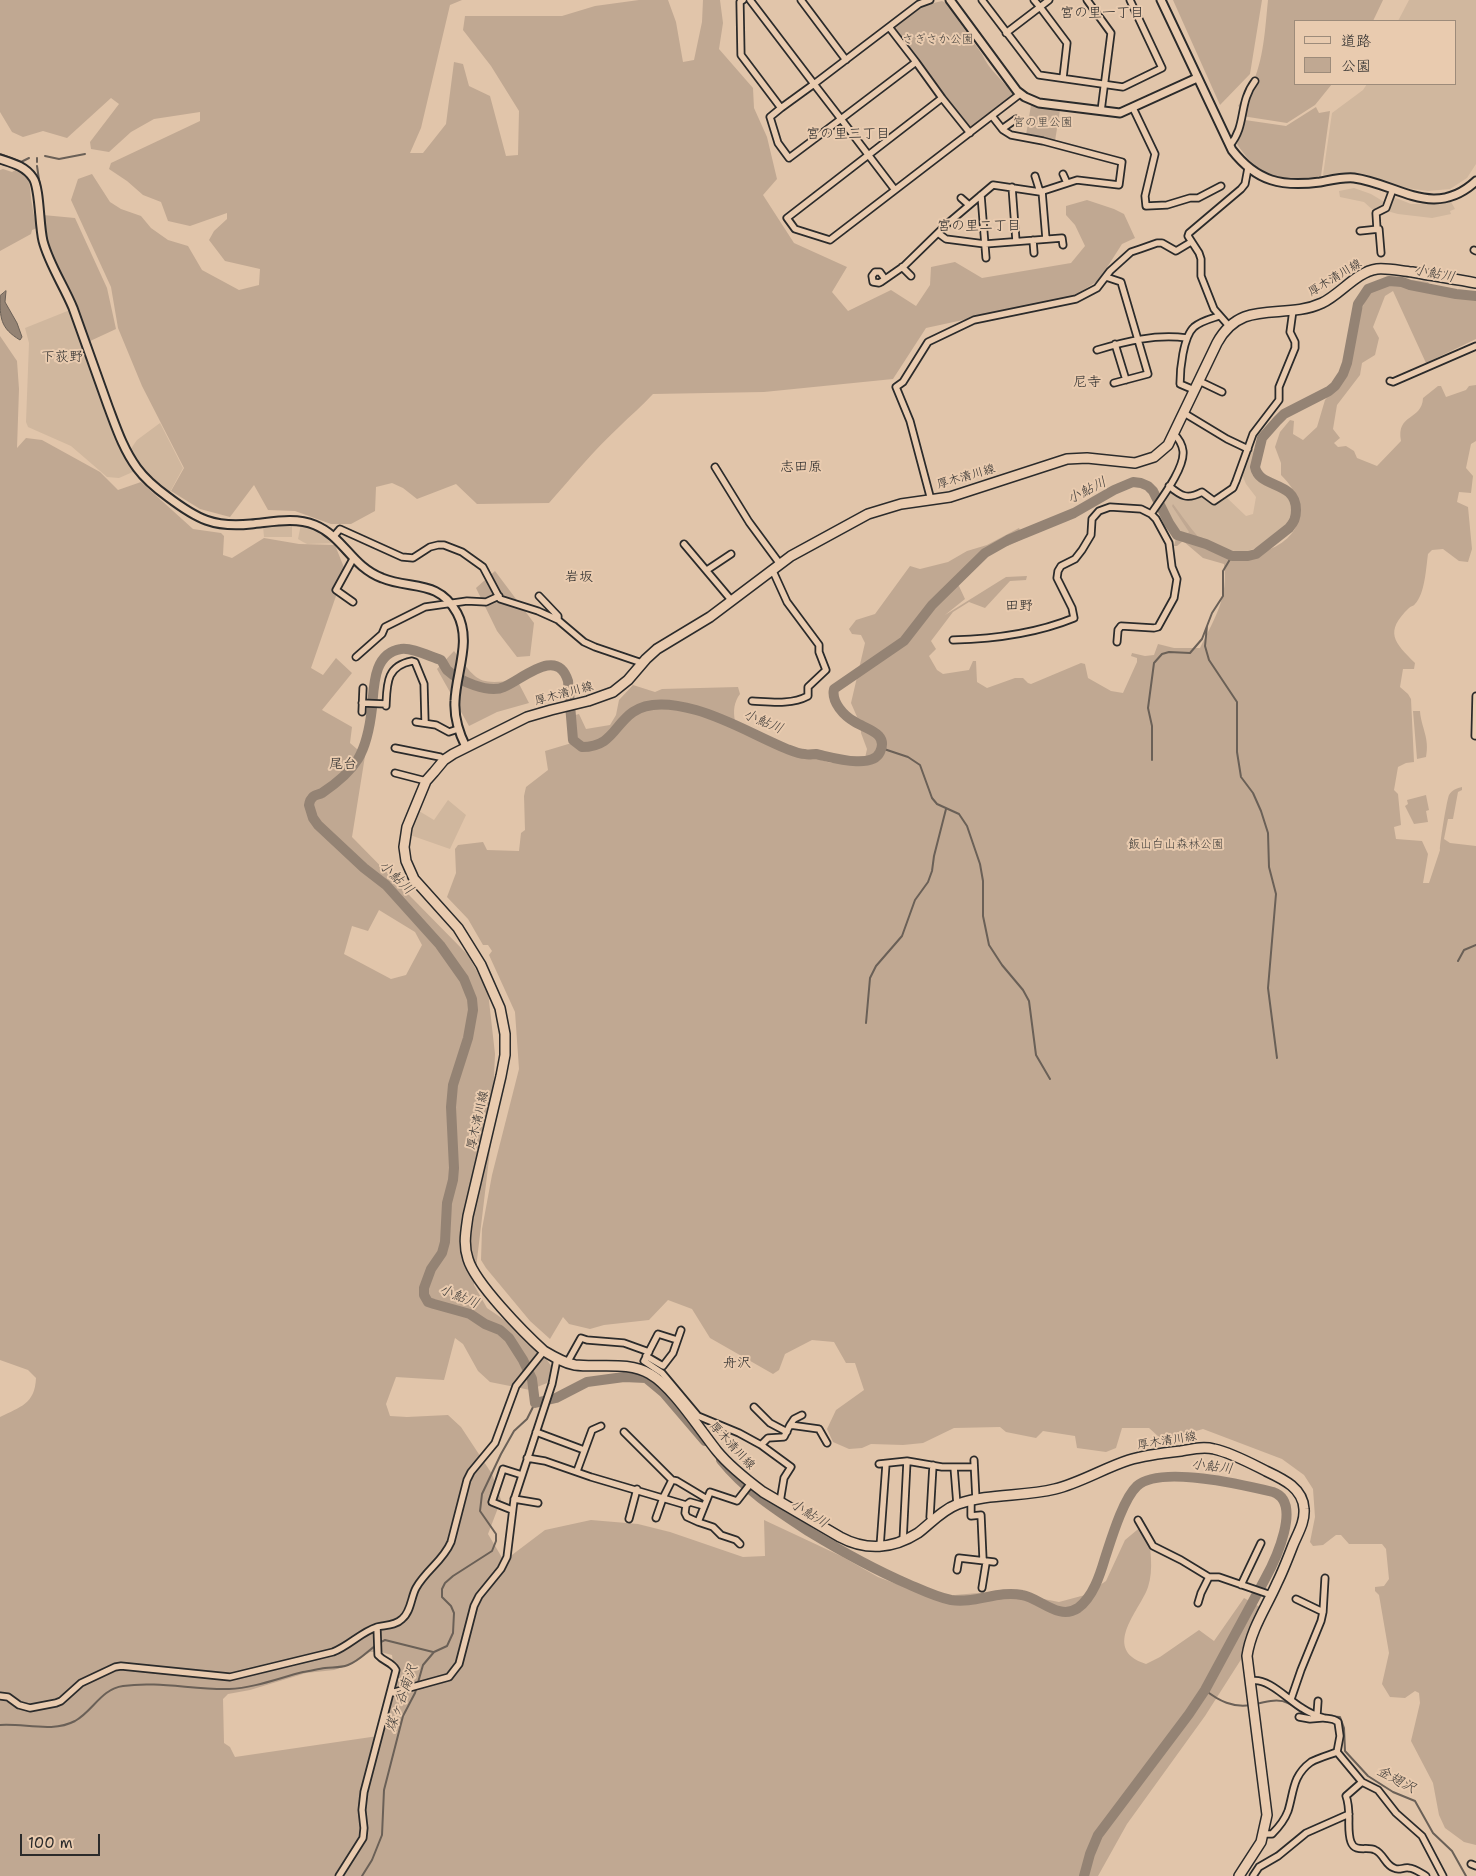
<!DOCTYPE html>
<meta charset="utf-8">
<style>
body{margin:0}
#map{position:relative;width:1476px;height:1876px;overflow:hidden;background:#e1c5aa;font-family:"Shantell Sans","Klee One",sans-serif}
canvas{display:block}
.legend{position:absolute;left:1294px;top:20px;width:162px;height:65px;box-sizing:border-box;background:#e9cbaf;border:1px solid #9d8b7a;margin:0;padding:6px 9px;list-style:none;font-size:15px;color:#2b2b2b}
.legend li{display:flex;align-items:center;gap:10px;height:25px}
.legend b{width:25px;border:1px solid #9d8b7a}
.scale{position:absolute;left:20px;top:1834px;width:80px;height:22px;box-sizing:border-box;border:2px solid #2b2b2b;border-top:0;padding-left:6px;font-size:15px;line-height:18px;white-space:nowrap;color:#2b2b2b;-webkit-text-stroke:4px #e9cbaf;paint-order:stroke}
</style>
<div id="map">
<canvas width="1476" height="1876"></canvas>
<ul class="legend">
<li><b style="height:6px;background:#e9cbaf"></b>道路</li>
<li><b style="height:14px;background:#c0a892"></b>公園</li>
</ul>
<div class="scale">100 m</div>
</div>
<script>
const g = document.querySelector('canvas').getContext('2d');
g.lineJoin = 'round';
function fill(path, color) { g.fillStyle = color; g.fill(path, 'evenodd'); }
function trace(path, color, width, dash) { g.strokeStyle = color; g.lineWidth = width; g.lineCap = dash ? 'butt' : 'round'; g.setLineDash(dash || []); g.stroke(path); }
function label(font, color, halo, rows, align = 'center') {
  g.font = font + ' "Shantell Sans","Klee One",sans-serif'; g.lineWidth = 4; g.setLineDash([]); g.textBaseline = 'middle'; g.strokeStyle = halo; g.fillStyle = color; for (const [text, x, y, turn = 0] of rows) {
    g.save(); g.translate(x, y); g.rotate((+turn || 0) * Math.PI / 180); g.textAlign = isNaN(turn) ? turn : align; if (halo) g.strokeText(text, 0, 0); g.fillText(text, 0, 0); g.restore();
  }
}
const built = new Path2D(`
 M1409,0H1476V164L1467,178L1450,189L1428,191L1406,188L1362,175L1345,173L1323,175L1332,113L1363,90L1367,84H1455V21H1398Z
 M1354,188L1371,194L1386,203L1384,209L1375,212L1364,202L1340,197L1339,191Z
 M1391,196L1411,204H1435L1450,200L1455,209L1450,211L1451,214L1432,218L1398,214L1387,211Z
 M70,310L121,450L135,471L119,478L107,477L71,446L28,427L26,422L29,343L25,328Z
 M160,423L183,468L170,492L149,475L130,450L137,440Z
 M1249,449L1255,452L1251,470L1253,476L1279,490L1289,497L1293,504L1291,515L1282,532L1264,545L1245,552L1225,550L1190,535L1178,532L1174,529L1162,506V501L1171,489L1176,494H1204L1215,504L1225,496L1246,516L1253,514L1256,497L1246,484L1241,472Z
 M292,523V537H264L263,526Z
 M301,524L323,532L337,543L307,544L303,542L298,539Z
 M448,800L466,815L450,849L410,835L419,811L434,820Z`);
const green = new Path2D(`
 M0,0H462L450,5L421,128L410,153H423L446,124L454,62L463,64L469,86L490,96L506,156L518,155L519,111L491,66L463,30L465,16H562L595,6L639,0H668L676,22L683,62L694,60L702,22L703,0H720L723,23L719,49L753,88L754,108L767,137L777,179L763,195L794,243L847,267L832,292L848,311L891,290L916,306L930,285L931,267L955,262L982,278L1071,263L1085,246L1075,225L1066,215V206L1087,200L1114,209L1124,214L1135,238L1122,244L1099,280L1074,296L926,328L893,379L764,392L653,394C642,406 631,415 620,426C594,450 572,477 549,503L477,504L456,484L417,499L403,488L392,483L376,487L375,511L351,524H331L295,511L268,510L254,485L230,517L200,509L171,491L184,468L142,386L118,328L111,287L71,200L78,179L92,174L110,202L121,209L141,216L151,228L168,240L188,246L202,270L239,290L259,285L260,269L225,261L209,240L214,231L227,219V213L190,226L168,221L161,202L143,195L127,181L109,169L111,163L200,121V112L154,119L131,132L109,152L91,149L90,142L119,104L111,98L67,138L43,131L23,137L12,132L0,112Z
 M1173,0H1262L1250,74L1220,105Z
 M1268,0H1383L1373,21H1295V84H1332L1315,105L1287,123L1242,116L1244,110L1238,106C1241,100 1249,92 1251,87C1264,60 1265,29 1268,0Z
 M942,1L946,3L982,54C989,70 1002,79 1012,93V96L971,127L968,126L895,30V26L921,6Z
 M1031,105L1060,110L1055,141L1026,135Z
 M1316,107L1319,113L1330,111L1321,176C1282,182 1260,179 1237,144L1245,120L1286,126Z
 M3,169L12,172L17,169C33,179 29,187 32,204C33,212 35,220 37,228L32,230L31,234L0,251V170Z
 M43,215L75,218L107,288L116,329L88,342L68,290L46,245Z
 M1389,277L1428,282L1435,292L1476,297V339L1426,363L1393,291L1385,296L1373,327L1379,338L1375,355L1362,363L1360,375L1337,405L1333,429L1340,438L1334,443L1338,447L1346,446L1354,451L1357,458L1377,466L1401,441C1396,413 1422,421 1423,398L1438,386H1441L1446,397L1466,390L1469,386L1476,385V441L1471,444L1466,468L1473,476L1471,493L1459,492L1457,502L1468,507L1472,549L1468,562L1459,561L1443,549L1432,550L1428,554C1426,568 1425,594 1415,604C1414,606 1411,606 1409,608C1384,632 1394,642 1415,663L1414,669H1403L1400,687L1408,694L1411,699L1414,762L1406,763L1398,767L1394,790L1398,794L1401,825L1394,827L1396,839L1422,841L1428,854L1423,883H1429L1440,850C1439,847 1447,799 1449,795C1452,790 1457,788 1462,787V790L1458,792L1453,819H1448L1444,839L1450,843L1476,846V1845L1464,1842L1445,1828L1439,1815L1433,1783L1411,1741L1420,1703L1419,1693L1415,1691L1405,1698L1390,1697L1382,1684L1389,1653L1379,1595L1375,1591V1587L1384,1586L1389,1579L1386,1549L1382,1544H1349L1341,1535H1336L1323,1545L1313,1546L1310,1542L1315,1517L1313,1489L1304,1475L1282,1459L1203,1429L1172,1438L1159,1437L1149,1428H1122L1116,1448L1106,1452L1077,1448L1075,1436L1043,1431L1036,1438L1006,1432L1000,1427L954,1428L923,1443L903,1445L871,1444L862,1448L849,1449L833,1442L827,1429L836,1410L864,1390L855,1363H846L834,1342L812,1340L785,1354L779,1370L773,1374L710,1338L692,1309L668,1300L649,1320L604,1325L590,1329L569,1324L563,1317L550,1339L530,1321L486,1268L481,1260L482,1229L492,1175L519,1069L515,1012L489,955L492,951L488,945H483L468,919L447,897L456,873L455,849L458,845L483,842L487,850L519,851L521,833L525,830L524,796L526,787L548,770L545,751L575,742L572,716L579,714L586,729L610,725L616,715L619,700L633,685L655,692L662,689L738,687L740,694C734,702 733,711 735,721L757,731L765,741L783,748L831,763H849L865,758L867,749L861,733V726L851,703L865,643L861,635L852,634L849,629L856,620L875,614L910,566L920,569L948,562L967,551L987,545L1019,528L1024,538L1008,546L1000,545L952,582L958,584L965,599L945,615L1006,577L1027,576L1026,580L1010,581L985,608L969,602L953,612L931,641L936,649L929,656L937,670L943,674L969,670L973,661H976L977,682L987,688L1015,678H1023L1028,683L1031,684L1081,663L1085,664L1088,678L1111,691L1123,693L1137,662V658L1131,656L1132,653L1145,656L1154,655L1158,644L1174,648H1200C1214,620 1229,596 1224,564L1203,558L1183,541L1177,546H1174L1176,538L1186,537L1189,532L1172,506L1173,504C1180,513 1200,542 1208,546C1218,551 1238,556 1249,555C1296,548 1318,511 1281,475V463L1275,447L1280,432L1290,420L1294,421L1293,434L1303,440L1317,427L1325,400L1344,378L1354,327L1373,283Z
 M0,336L17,361L19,389L17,448L26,438L42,440L100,472L118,490L141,482L193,529L221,533L224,536L223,555L232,558L264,538L299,544L335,545L345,570L311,668L323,675L336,658L352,673L322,710L352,727L350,743L365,756L352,837L468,955L488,992L495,1054L491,1142L474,1285L487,1308L532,1339L552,1367L547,1383L530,1390L490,1382L478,1371L463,1344L455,1338L444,1380L396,1377L386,1404L390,1416L407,1417L448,1415L461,1427L492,1474L501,1500L488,1534L504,1561L545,1530L591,1520L638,1524L670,1532L743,1557L765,1556L764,1520L841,1556L878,1577L931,1597L1002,1591L1059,1602L1085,1595L1106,1581L1125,1540L1143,1525L1148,1529C1150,1547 1154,1570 1148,1587C1142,1606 1110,1639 1132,1657C1135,1660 1141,1662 1146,1664L1160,1657L1199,1630L1214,1641L1244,1598L1267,1611L1263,1625L1205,1716L1127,1824L1098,1876H0V1417C20,1407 35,1404 36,1378L28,1370L0,1360ZM379,910L415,932L422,945L406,975L391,979L344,954L352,926L368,931ZM370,1652H380L392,1655L394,1670L378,1736L235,1757L230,1747L224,1743L223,1699L228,1694L250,1690L306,1673L334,1670L352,1664Z
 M495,571L534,623L530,656L517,657L497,631L476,588Z
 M454,651C478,682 477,685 517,680L529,703L497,712L469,726L437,669Z
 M1413,711H1420C1421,727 1430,738 1426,757L1417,759Z
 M1426,795L1429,810L1426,811L1428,822L1414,824L1405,806L1408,804L1407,800Z`);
const water = new Path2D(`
 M6,291L5,302L17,323L22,337L20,340C0,328 0,318 0,296Z`);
const stream = new Path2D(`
 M0,154L21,162L29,158
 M45,156L59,159L85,154
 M37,162V158
 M37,166L42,200
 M1207,626L1205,646L1209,660L1237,702V752L1241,777L1253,793L1261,811L1268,833L1269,867L1276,894L1268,988L1277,1058
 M881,748L908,757L920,765L932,798L937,804L959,814L967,826L980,864L983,881V916L989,945L1002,965L1023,990L1029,1001L1036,1055L1050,1079
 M1152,760V726L1148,708L1154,663L1162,654L1169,652L1190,653L1202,639L1212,613L1223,596V571L1232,556
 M1458,961L1464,950L1476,945
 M866,1023L870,978L876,966L902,936L915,900L928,882L932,871L934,856L946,809
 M1205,1690C1219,1701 1233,1708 1251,1705
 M1256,1704C1265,1702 1278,1698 1288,1703C1297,1707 1300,1715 1312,1715
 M1326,1716L1340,1717L1344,1728L1345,1751L1368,1776L1393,1792L1415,1801L1433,1833L1452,1851L1466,1876
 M0,1725C24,1723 52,1733 75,1721C93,1711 101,1689 123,1686C158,1681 194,1690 229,1689C254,1688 279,1678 303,1672C310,1671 318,1669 325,1668C333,1667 340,1668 348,1665C362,1660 371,1646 385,1640L433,1652
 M362,1876L372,1860L382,1835L384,1790L403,1716L415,1693L423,1665L434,1652L447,1646L453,1633L454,1613L451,1606L442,1597V1589L445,1583L453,1576L492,1551L496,1541V1534L480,1511L482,1494L501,1454L514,1431L527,1419L535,1403`);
const river = new Path2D(`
 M705,1441L664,1393L646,1378L624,1377L587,1382L556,1398L535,1403L532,1379L523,1360L509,1338L500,1330L485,1324L470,1314L434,1304L428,1302L424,1295V1288L431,1269L442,1253L445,1242L447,1203L453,1180L454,1168L451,1107L453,1085L468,1038L473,1010L472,999L464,979L440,945L386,885L364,868L318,825L313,818L309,805C310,802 309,801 312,798C314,795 318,795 322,793C334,785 350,772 358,759C367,744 370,726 372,708C374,687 373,653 401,649C411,647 431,657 441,660C443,663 445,667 447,670C459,681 489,694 504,687C523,679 557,646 568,681L573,740L582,747C612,747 614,725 633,712C650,700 678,705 696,710C728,719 756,736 787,749C792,751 799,754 805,754C809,755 812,754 816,754C831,757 872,770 880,752C889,733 866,729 855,722C844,716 831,702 834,689L904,641L932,605L985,553L1008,540L1074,513L1114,490L1133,482L1141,483L1148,486L1153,491L1169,523L1177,535L1206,544L1232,556H1248L1256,554L1289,528C1294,522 1296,518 1296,510C1296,480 1259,489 1255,467L1262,438L1277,421L1284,414L1329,391L1335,386L1343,374L1347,363L1358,304L1368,289L1389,281L1402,282L1410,285L1456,294L1476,296
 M721,1460C745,1490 776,1510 808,1531C841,1551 873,1569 908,1584C922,1590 936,1597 951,1600C975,1604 998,1590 1022,1595C1040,1598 1059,1621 1078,1608C1093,1597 1100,1575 1105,1558C1111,1540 1123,1499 1137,1486C1160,1465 1244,1485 1273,1492C1303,1502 1275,1561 1265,1579L1205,1690L1189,1714L1098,1835L1090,1854L1084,1876`);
const minor = new Path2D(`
 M743,0L740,2L741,55L781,108L814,84L750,0
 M801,0L846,60
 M982,0L1039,75L1123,87L1162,68L1130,0
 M1034,0L1040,7L1049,0
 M1087,0L1111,33L1101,111
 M889,27L916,62
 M1006,33L1040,7L1067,43L1063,78
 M781,108L770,117L778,143L789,158L841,119L814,84L919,4L930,0
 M1133,108L1155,154L1145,196L1146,206L1167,205L1190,198H1198L1221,186
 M1002,129L1016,119
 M970,133L942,98L787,218L795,229L830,240L1020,94
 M1230,145C1247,125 1238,103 1255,81
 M1063,174L1067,183
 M1035,176L1040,192
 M1012,187L1016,241
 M895,190L841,119L916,62L942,98
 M1042,191L1046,239
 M981,195L986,258
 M961,198L969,205
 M1377,229L1376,213L1386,208L1393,189
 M1360,231L1379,229L1381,253
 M938,233L946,239L985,244L1062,238L1063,245
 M1033,240L1034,253
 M1474,250L1476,251
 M902,267L911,276
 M1106,277L1121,282L1148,374L1114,383
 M885,279L880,272H875L872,276L873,282L879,283L881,282L904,266L947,224L993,185L1040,192L1077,180L1119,185L1122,162L1043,141L1011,135L1003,130L992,116
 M1229,326L1214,309L1201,276V259L1199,253L1188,236L1189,233L1241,189L1245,184L1248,168
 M1115,344L1126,380
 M1097,350C1127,341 1155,334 1187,338
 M1199,381L1222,392
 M1390,381L1393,382L1476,346
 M1194,390L1180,384C1180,370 1183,337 1194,327C1201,321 1210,319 1219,316
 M1184,413L1227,439L1248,449
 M715,467L749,522L780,564
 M1169,486C1181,496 1187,500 1202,492L1214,501L1233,488L1236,481L1253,434L1279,400V387L1295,348V342L1290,332L1293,310
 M931,500L910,421L896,387L903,382L928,342L974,320L1076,299L1097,288L1110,271L1131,252L1140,249L1157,243H1162L1176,251L1191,242
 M1151,514C1161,499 1185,468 1183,451C1182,443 1179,439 1174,434
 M334,536L340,529L402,557L413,558L430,547L438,545H444L462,552L483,567L500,599L538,611L558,620L584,642L595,647L642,663
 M684,544L732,601
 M353,559L336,590L353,602
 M707,570L731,554
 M539,596L558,616V620
 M953,640C994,639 1035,634 1074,618L1072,608L1057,578L1058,571L1061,566L1075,559L1082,550L1091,535L1092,519L1099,511L1110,507L1141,509L1151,514L1156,519L1169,543L1172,567L1177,579L1174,598L1158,627L1154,628L1121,626L1118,630L1117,642
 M356,657L382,634L385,627L425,607L467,601L486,602L499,596
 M752,701C771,702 791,705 808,696V687L826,670L819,652V645L787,602L772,569
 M362,703L386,704
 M386,706C387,684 386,666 412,661L415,662L424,684L425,722
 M362,712L363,688
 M416,722L436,725L449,732L458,729
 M1475,736L1476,696
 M395,748L440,757L444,760
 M395,773L426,781
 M677,1340L658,1334L644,1361L662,1373L698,1416L739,1433L761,1445L791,1467L784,1478L780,1502
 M646,1356L663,1366L673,1353L681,1330
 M567,1363L581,1338L587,1340L624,1343L649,1352
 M754,1407L770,1423L787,1432
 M790,1425L794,1419L802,1415
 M536,1432L584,1450
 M624,1432L672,1480L663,1498L656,1518
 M761,1445L768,1438L784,1437L790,1425L819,1429L827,1443
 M527,1458L545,1461L591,1477L686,1505L690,1502L704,1506
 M974,1460L976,1500
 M879,1464L907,1461L942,1467H974
 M954,1467L957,1505
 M577,1471L592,1430L601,1426
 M672,1480L677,1481L707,1499
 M514,1499L538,1503
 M971,1500V1516L981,1515L983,1559L986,1563L982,1588
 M686,1505L685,1513L687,1517L698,1522
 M512,1510L492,1502L503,1469L522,1475
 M629,1519L637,1489
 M1138,1520L1153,1546L1181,1560L1209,1577H1219L1271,1595
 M932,1521L930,1517L933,1465
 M903,1541L907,1461
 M740,1544L736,1540L721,1535L713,1527L698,1522L710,1492L737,1501L751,1483
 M880,1547L886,1464
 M957,1570L959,1558L994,1562
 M1241,1585L1261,1543
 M1296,1599L1323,1612
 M1198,1603L1201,1593L1209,1577
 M1251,1681C1268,1677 1288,1700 1302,1708C1308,1712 1317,1716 1324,1718C1329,1719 1333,1718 1338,1722L1340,1736L1337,1752L1362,1782L1378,1790L1396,1813L1422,1836L1443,1876
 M391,1693L449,1677L459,1664L474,1606L479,1596L501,1569L507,1557L514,1500L552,1384L557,1359
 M0,1696L8,1697L19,1705L30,1708L56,1703L61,1701L81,1683L115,1667L121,1666L230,1677L333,1652C349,1646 361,1632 377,1627C385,1625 395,1626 402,1619C411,1612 411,1597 416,1588C426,1570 443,1561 451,1542L467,1480L471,1472L495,1443L516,1386L544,1351
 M1291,1699L1301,1670L1321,1621L1323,1612L1325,1578
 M1317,1715L1318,1701
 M1299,1717L1310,1719L1322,1718
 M1362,1782L1346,1796C1352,1812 1346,1829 1351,1842C1355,1853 1367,1846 1375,1850C1384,1854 1385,1865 1394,1868C1399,1871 1403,1867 1409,1868C1414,1868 1421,1873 1426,1876
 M1264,1834H1272C1278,1828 1285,1819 1288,1811C1294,1792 1292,1776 1311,1762C1318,1758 1329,1755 1337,1752
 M1471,1864L1476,1866
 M339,1876L363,1838L364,1828L362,1810L364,1792L396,1670C392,1662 384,1662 378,1655L377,1627
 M1253,1876L1259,1867L1278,1856L1306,1833L1349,1814`);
const tertiary = new Path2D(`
 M950,0L1017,91L1025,97L1039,103L1120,113L1197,78
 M1161,0L1232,150C1257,182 1282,187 1320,182C1331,180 1343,177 1354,178C1398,184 1434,220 1476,181
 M0,159C12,163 25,166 33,178C40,188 39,225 43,241C49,264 64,286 73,308C85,341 96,373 108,406C116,427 123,449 137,468C145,479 157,489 168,497C197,519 214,528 251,524C273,522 295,517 315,525C344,537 351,566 382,578C411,590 438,579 457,613C472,641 456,672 455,701C454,717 459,733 466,747`);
const primary = new Path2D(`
 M1239,1876L1261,1842L1267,1815L1247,1656C1251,1629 1266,1608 1277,1583C1283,1571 1288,1558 1293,1545C1298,1533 1305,1522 1304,1509C1303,1488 1283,1479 1266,1471C1250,1463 1232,1453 1214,1449C1203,1446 1192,1449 1181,1451C1163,1453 1145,1455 1129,1460C1104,1468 1080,1483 1055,1489C1023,1497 989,1493 958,1504C942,1510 931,1523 918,1533C893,1549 866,1551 840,1537L763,1492C747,1480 730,1467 717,1451C700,1430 672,1386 650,1374C629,1361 599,1368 575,1365C564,1363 554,1357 544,1351C524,1333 475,1283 468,1259C463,1244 466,1231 468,1216L501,1076L505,1055V1034L500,1008L481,965L458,928L414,879L406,861L404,847L407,827L426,781L434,772L444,760L453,754L527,717L551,710L588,701L613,692L628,680L646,659L657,649L710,617L791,556L868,514L901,504L950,497L1067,459L1087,458L1135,463L1154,457L1168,445L1217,343C1242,297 1283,321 1322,303C1341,294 1356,272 1377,269C1388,268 1401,271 1412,272C1433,276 1455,279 1476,283`);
const parkNames = [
 ["さぎさか公園",938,40],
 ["宮の里公園",1043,123],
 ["飯山白山森林公園",1176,845]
];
const streetNames = [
 ["厚木清川線",1335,278,-31],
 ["厚木清川線",966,477,-16],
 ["厚木清川線",564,694,-15],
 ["厚木清川線",478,1120,-77],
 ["厚木清川線",1167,1441,-9],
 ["厚木清川線",732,1446,47]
];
const neighbourhoodNames = [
 ["宮の里一丁目",1102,13],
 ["宮の里三丁目",848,134],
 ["宮の里二丁目",979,226],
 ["下荻野",62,357],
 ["尼寺",1087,382],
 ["志田原",801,467],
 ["岩坂",579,577],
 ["田野",1019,606],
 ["尾台",343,764],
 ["舟沢",737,1363]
];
const waterNames = [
 ["小鮎川",1434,274,11],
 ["小鮎川",1087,491,-27],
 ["小鮎川",763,722,23],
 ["小鮎川",396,878,44],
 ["小鮎川",459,1297,22],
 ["小鮎川",1212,1467,7],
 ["小鮎川",809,1514,32],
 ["煤ヶ谷南沢",402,1698,-70],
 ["金翅沢",1396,1780,28]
];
fill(built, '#d0b79e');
fill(green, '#c0a892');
fill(water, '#948374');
trace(water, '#6a6057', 1);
trace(stream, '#6a6057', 2);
trace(river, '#948374', 10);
trace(minor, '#2b2b2b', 9);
trace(tertiary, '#2b2b2b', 11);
trace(primary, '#2b2b2b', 12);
trace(minor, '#e9cbaf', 5.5);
trace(tertiary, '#e9cbaf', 7);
trace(primary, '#e9cbaf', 9);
label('12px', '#413e3a', '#e9cbaf', parkNames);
label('12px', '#2b2b2b', '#e9cbaf', streetNames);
label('14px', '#2b2b2b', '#e9cbaf', neighbourhoodNames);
label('italic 14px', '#45413d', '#e9cbaf', waterNames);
</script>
